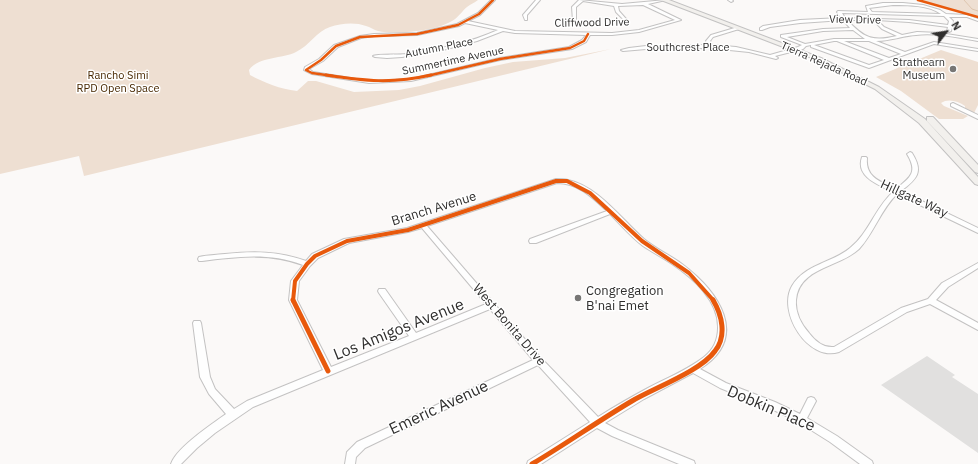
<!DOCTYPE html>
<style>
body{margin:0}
#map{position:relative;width:978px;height:464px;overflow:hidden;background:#fbf9f8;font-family:"IBM Plex Sans",sans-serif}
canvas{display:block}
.north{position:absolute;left:926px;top:12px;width:40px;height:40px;-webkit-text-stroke:3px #fff;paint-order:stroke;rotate:59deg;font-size:11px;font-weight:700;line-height:16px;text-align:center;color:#302f2e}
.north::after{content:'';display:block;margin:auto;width:14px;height:18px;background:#302f2e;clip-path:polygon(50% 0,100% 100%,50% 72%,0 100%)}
</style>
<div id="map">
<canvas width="978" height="464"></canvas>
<div class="north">N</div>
</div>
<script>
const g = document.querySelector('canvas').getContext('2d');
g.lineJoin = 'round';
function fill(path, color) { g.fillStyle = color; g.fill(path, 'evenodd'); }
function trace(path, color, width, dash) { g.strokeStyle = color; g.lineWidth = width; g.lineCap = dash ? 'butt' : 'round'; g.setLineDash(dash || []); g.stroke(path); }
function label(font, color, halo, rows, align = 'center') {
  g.font = font + ' "IBM Plex Sans",sans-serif'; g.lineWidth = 3; g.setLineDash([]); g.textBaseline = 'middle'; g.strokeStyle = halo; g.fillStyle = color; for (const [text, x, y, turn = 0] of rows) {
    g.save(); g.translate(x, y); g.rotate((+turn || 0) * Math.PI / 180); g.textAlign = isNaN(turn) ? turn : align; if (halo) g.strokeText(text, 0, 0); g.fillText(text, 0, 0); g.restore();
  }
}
const green = new Path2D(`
 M0,0H478C474,3 471,4 467,7C462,11 459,17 452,21C436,31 396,35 378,31C374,30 370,27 366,26C356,22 341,23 330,27C317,31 309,46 296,52C283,59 259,56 249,70L250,75C265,83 280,89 297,91L308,81H316L354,92L399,90L420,86L485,68L513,62L565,58L611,49L84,176L79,156L0,174Z
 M915,0H978V17Z
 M941,50L978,62V105L974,113L965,109V106C958,101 948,98 941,103L944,106L968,116L963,119H939L901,91L876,77Z`);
const stream = new Path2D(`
 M964,0L972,9L978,11`);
const building = new Path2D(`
 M927,356L955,375L952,377L978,394V453L881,385Z`);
const street = new Path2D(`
 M491,0H495L480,15L468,21L515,31L612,33L639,30L675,20L643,5L618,6L619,11L627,20L625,21L616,12L614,6L583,1L576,7V20L573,21L572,7L579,0L622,4L666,0L648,4L681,20L639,32L612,35H590L586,42L572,49L500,60L411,81L369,83L312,74L304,70L305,67L319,59L334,45L360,36L374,34L417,33L457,24L478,13ZM465,23L498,30C469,43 437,50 406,54C399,55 376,54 373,56L375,57L387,58L402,57L439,51L477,41L503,31L515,33L586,35L582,40L569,47L500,58L411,79L369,81L313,72L309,69L323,61L338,47L361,38L374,36L417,35L459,26Z
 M536,0H540L527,15V20H525L523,15Z
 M728,0H732L733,1L731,2Z
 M883,3H903L923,5L940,10L946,14L967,15L978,19V21L967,17H949L953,21L951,31L949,32L947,31L948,27L909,22L877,20L884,27L902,35L917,32L940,33L978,39V41C960,38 934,32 916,35C902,36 890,41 876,41L905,52L934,42L978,49V51L934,44L869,68L811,47V45L806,46L803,49L775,56L778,58L776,59L749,52L710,48L646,49L623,51L621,50L629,48L646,46L707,45L706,41L711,35L738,27H739V29L713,37L710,41L712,45L736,47L770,55L798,47L802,45L781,37V35L823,29L850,28L843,20L800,23L770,27L762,30H760V28L763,26L800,20L841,18L837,12L838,11L868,12L866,6ZM893,5C909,5 928,5 941,14L872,12L869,8ZM842,13L944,16L949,21L948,25L909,20L845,18ZM847,20H873L882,29L897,36C872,42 864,38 847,20ZM853,30L865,39H834L805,44L787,37L823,31ZM834,41H837L884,60L869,65L814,45ZM844,41H869L901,54L889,58Z
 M953,103L978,115V119L951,106V104Z
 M910,152L912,153C924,172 917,179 901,191L978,228V233L897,194C881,209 874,233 859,249C839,268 799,267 796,300C795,312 801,324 809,333C815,341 823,348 834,347L901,308L928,299L942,283L978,263V268L948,287L936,300L978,323V330L930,304L907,312L839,352C808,362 777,312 792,286C805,264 832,263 850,248C869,233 875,208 893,192C879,185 855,177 862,157H866L867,158C865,178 882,182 896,189C911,177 918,172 907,154Z
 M556,179C560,179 564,179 568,180C598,186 622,220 644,239C656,249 670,255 682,264C718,291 751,337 700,369L726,383L775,402L800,414L808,398L811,397L814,398L816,401L807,418L837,436L872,461L873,464H860L830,442L795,420L769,408L720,388L693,373L644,399L605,423L618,430L694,461L695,464H679L612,436L597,428L541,464H527L528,461L590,422L538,365L365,448L356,457L355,464H345L347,452L357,442L533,360L490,309L253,407L215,433L197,448L181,464H171C176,448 212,424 226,414L209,394L200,377L193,323L194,321H200L201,323L210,377L215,389L234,409L247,401L323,370L289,300L291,281L303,265C269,252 236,257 202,261H199L198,259L199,257C208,255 216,255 225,254C253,251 279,251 306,261L312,254L344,239L407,228ZM557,183C578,183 592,197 607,211L530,239L529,241L530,243H536L610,214C621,225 631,237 643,246C652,252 663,258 672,264C693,278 719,301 718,328C718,340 713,350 704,357C687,370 667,378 648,388C631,397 614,407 598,417L542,359L427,226ZM422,228L486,304L416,333L385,289H379L378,291L379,293L409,336L331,367L297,300L299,281L310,266L318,258L349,243L408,232Z`);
const secondary = new Path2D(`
 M661,0H669L821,58L879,87L925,119L978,177V185L975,184L919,123L875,89L817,60Z
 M927,117H933L978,165V173L975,172L927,121Z`);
const cyclewayFar3 = new Path2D(`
 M918,0L978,17
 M333,76L312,73L306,70L321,60L336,46L360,37L417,34L458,25L479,14L493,0
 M427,76L500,59L570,48L584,41L588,34`);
const cyclewayFar2 = new Path2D(`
 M326,75C365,81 392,84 431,75`);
const cyclewayFar1 = new Path2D(`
 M293,301L295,281L307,264L315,256L347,241L408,230L556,181H567L590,193L642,241L689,273L714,301`);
const cycleway = new Path2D(`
 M293,300L328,371
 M532,464C566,444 598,421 632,401C654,388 701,371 715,351C727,336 722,315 713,300`);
const markers = [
 [953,69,4,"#777675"],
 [578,298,4,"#777675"]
];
const farStreetnames = [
 ["View Drive",855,20,1],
 ["Cliffwood Drive",592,23,-1],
 ["Autumn Place",439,48,-11],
 ["Southcrest Place",688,48],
 ["Summertime Avenue",453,61,-12],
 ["Tierra Rejada Road",824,64,24]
];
const farPoinames = [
 ["Strathearn",945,63],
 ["Museum",945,76]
];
const farParknames = [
 ["Rancho Simi",118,76],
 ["RPD Open Space",118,89]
];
const streetNames = [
 ["Hillgate Way",914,199,25],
 ["Branch Avenue",434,209,-17],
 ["West Bonita Drive",509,325,49]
];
const poiNames = [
 ["Congregation",586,291],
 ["B'nai Emet",586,306]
];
const nearStreetnames = [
 ["Los Amigos Avenue",399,330,-22],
 ["Emeric Avenue",439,408,-25],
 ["Dobkin Place",771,409,23]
];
fill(green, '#eedfd2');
trace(stream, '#dec6af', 1);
fill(building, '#e1e0df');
trace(street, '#c3c2c2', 2);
trace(secondary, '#c3c2c2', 2);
fill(street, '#fefefe');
fill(secondary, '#f2f0ed');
trace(cyclewayFar3, '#e8590c', 2.5);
trace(cyclewayFar2, '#e8590c', 3);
trace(cyclewayFar1, '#e8590c', 4);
trace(cycleway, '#e8590c', 5);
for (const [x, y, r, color] of markers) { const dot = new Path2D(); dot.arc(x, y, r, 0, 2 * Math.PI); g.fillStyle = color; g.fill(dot); trace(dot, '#fff', 1.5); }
label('11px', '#302f2e', '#fff', farStreetnames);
label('11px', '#302f2e', '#fff', farPoinames, 'right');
label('11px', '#472700', '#fff', farParknames);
label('13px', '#302f2e', '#fff', streetNames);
label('13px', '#302f2e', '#fff', poiNames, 'left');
label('16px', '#302f2e', '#fff', nearStreetnames);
</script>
